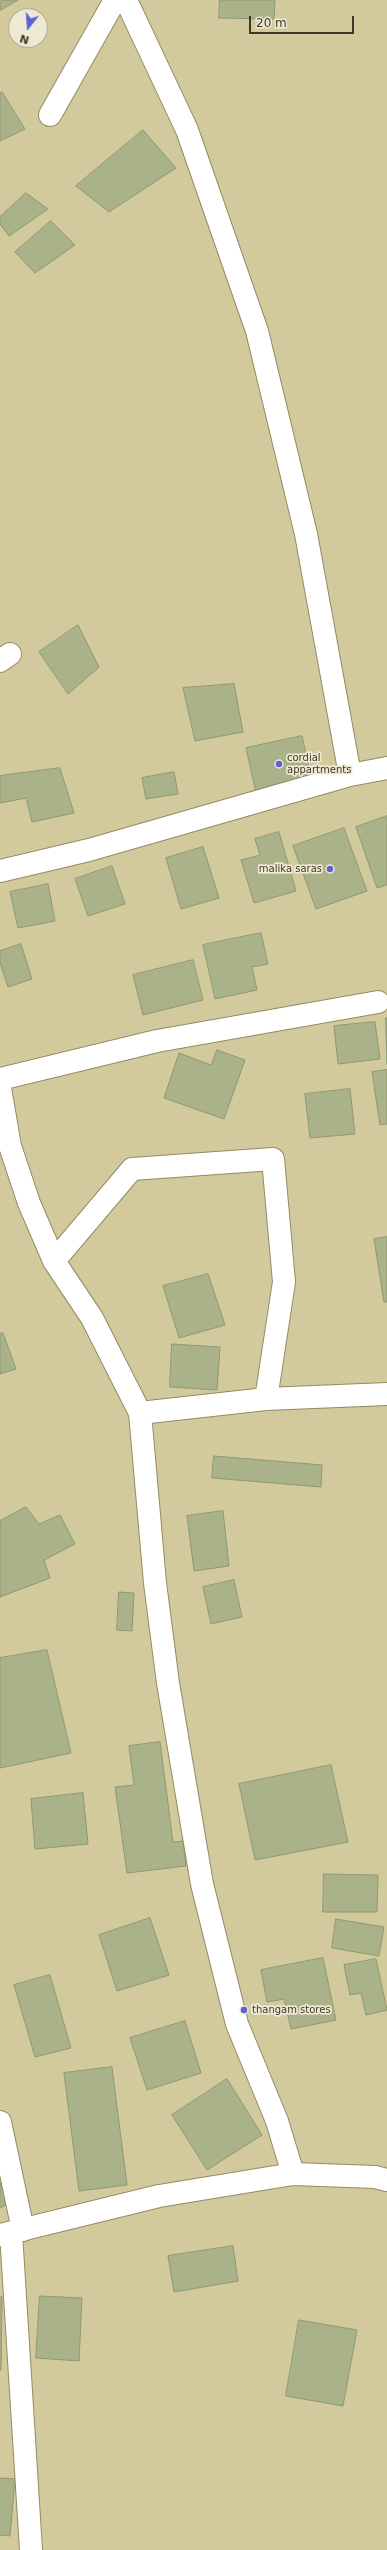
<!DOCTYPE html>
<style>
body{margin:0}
#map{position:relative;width:387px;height:2550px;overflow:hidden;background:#d2c99d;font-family:"DejaVu Sans",sans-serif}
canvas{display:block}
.north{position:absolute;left:8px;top:8px;width:40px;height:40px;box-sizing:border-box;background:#eee9d3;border:1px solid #a7a38e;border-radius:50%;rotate:197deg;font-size:11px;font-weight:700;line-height:16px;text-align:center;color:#3d3927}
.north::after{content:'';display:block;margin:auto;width:14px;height:18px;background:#5d61d8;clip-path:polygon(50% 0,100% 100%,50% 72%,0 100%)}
.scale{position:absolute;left:249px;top:16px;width:105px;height:18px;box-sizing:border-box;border:2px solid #3d3927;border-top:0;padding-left:5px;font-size:12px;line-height:14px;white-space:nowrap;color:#3d3927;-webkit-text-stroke:3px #eee9d3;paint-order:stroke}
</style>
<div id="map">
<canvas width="387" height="2550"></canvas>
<div class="north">N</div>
<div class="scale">20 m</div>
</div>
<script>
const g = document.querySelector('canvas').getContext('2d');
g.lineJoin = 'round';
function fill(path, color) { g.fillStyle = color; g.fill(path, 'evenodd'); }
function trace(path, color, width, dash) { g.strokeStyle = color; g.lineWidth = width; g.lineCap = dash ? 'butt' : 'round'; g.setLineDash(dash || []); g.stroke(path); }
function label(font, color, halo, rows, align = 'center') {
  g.font = font + ' "DejaVu Sans",sans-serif'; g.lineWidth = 3.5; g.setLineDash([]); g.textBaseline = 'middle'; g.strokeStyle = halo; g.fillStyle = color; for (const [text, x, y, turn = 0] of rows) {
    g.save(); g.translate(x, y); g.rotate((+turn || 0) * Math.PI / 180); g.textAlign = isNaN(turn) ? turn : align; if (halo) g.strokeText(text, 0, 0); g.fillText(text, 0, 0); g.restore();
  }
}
const building = new Path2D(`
 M0,0H18L1,10Z
 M220,0H275L274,19L219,18Z
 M2,92L25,129L0,141V93Z
 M143,130L176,168L109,212L76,186Z
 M26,193L48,209L9,236L0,224V217Z
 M51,221L75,245L35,273L15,252Z
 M78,625L99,667L68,694L39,652Z
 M234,684L243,732L195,741L183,688Z
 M302,736L312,780L256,793L246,748Z
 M60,768L74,813L32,822L26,798L0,803V776Z
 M174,772L178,794L146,799L142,778Z
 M387,816V885L377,888L356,827Z
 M344,828L367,891L316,909L293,846Z
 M279,832L296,891L254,903L241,860L260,855L255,839Z
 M203,847L219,898L181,909L166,858Z
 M112,866L125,904L88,916L75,879Z
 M48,884L55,921L18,928L10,892Z
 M261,933L268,964L252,967L257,990L215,999L203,945Z
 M21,944L32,979L8,987L0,963V951Z
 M193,960L203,1000L143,1015L133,975Z
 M386,1018H387V1064Z
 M375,1022L380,1059L338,1064L334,1026Z
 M217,1050L245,1060L224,1119L164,1098L179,1053L211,1065Z
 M387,1070V1124L380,1125L372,1072Z
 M350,1089L355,1134L310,1138L305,1094Z
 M387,1237V1302H384L374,1239Z
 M208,1274L225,1325L179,1338L163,1286Z
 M3,1333L16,1369L0,1374V1334Z
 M172,1344L220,1347L217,1390L170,1387Z
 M214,1456L322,1465L321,1487L212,1478Z
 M26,1507L39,1524L60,1515L75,1544L44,1560L50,1578L0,1597V1521Z
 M223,1511L229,1566L194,1571L187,1516Z
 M234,1580L242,1617L211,1624L203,1587Z
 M119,1592L134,1593L132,1631L117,1630Z
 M47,1650L71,1753L0,1768V1658Z
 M160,1742L173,1842L183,1841L186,1866L127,1873L115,1787L134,1785L129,1746Z
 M331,1765L348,1842L255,1860L239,1784Z
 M83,1793L88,1844L35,1849L31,1799Z
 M324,1874L378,1875L377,1912H323Z
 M150,1918L169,1975L117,1991L99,1935Z
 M336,1919L384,1927L379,1956L332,1948Z
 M323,1958L336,2020L291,2029L284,1999L267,2002L261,1970Z
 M376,1959L387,2010L366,2015L361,1993L350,1995L344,1965Z
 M50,1975L71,2048L35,2057L14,1985Z
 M185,2021L201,2073L147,2090L130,2038Z
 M112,2067L127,2185L79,2191L64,2073Z
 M227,2079L262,2135L207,2170L172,2115Z
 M0,2182L8,2204L0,2208Z
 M233,2246L238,2281L174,2292L168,2256Z
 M40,2296L82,2298L79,2361L36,2358Z
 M0,2297H2L1,2370H0Z
 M299,2320L357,2330L343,2406L286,2396Z
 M0,2478L15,2479L10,2536L0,2535Z`);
const street = new Path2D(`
 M126,0L187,130L257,331L306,534L350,775
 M50,115L115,0
 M0,661L10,654
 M0,871L89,850L350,775L387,768
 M0,1079L157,1041L378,1002
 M0,1088L10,1146L29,1203L54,1261L92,1318L140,1413L155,1583L168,1683L202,1884L237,2024L277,2121L293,2174
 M54,1261L132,1169L273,1159L284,1282L266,1399
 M140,1413L266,1399L387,1394
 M0,2122L23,2230
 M11,2233L31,2550`);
const secondary = new Path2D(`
 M0,2235L159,2196L293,2174L375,2177L387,2180`);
const markers = [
 [279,764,4,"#5d61d8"],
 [330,869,4,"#5d61d8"],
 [244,2010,4,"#5d61d8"]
];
const poiNames = [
 ["cordial",287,758],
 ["appartments",287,770],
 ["malika saras",322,869,"right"],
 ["thangam stores",252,2010]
];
fill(building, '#a9b288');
trace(building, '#90986f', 1);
trace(street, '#948b61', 24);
trace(secondary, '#948b61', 24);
trace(street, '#fff', 22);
trace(secondary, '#fff', 22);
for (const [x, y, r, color] of markers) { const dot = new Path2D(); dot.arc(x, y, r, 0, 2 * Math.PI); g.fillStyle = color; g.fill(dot); trace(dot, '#eee9d3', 1.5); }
label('10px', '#3d3927', '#eee9d3', poiNames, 'left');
</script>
